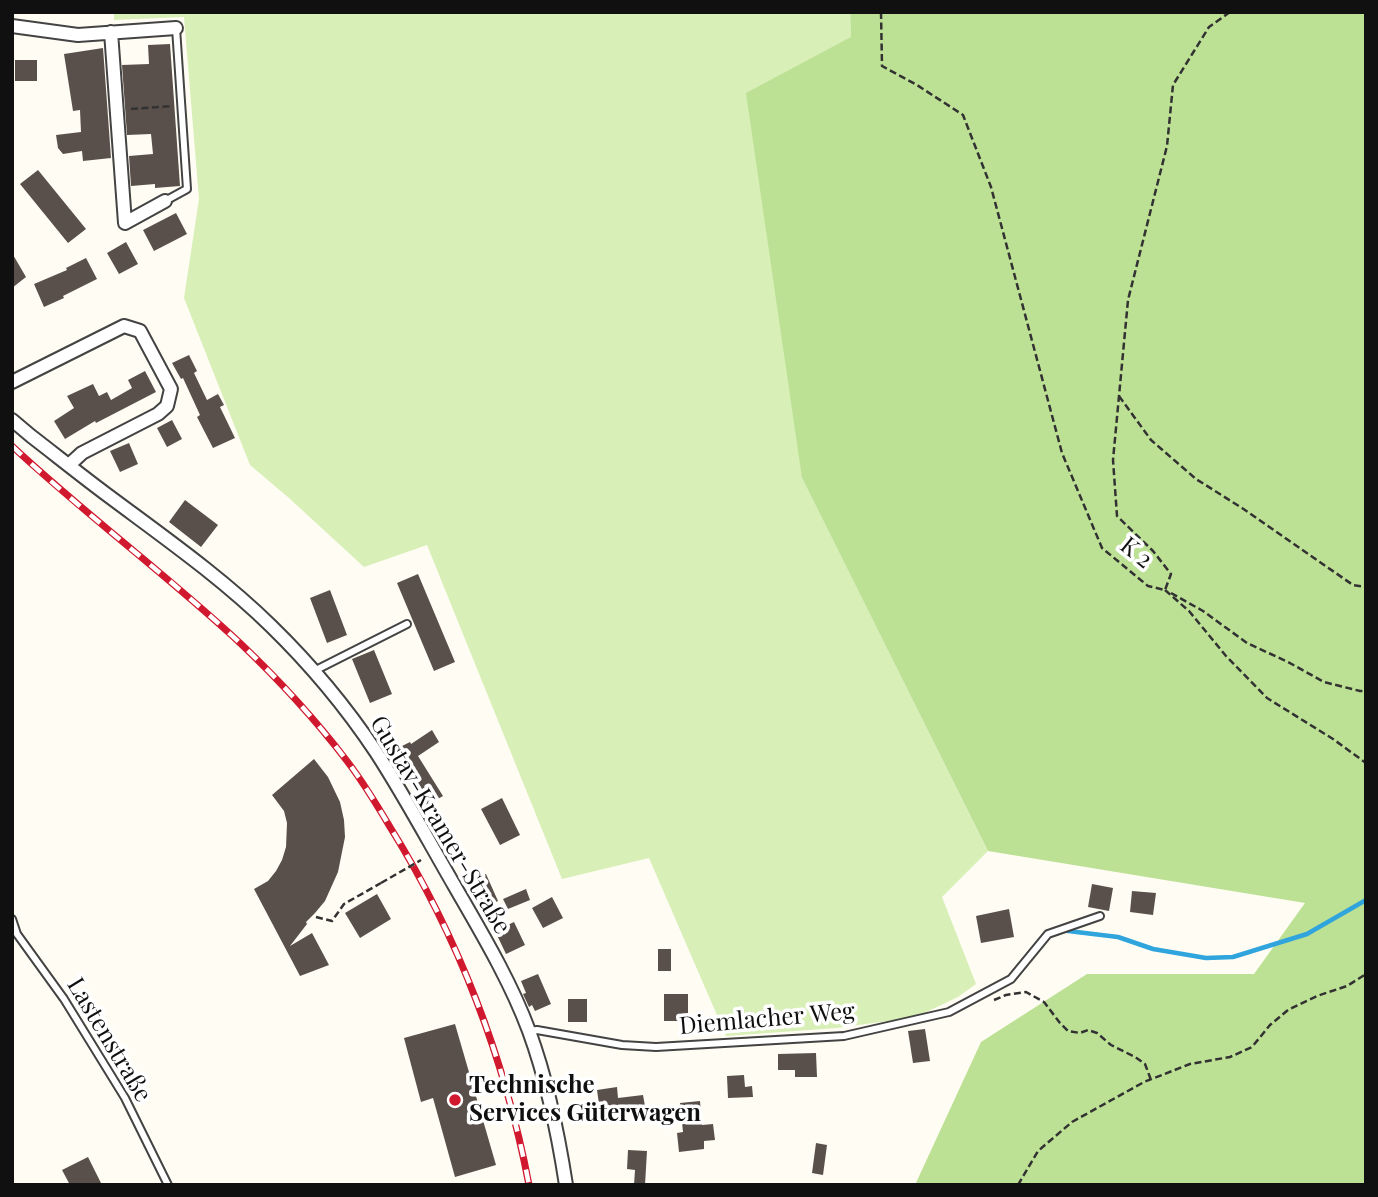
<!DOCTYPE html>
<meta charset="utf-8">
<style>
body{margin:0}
#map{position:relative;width:1378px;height:1197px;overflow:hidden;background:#fffcf3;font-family:"Playfair Display",serif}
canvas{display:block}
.frame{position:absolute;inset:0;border:14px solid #101010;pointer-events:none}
</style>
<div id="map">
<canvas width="1378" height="1197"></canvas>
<div class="frame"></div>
</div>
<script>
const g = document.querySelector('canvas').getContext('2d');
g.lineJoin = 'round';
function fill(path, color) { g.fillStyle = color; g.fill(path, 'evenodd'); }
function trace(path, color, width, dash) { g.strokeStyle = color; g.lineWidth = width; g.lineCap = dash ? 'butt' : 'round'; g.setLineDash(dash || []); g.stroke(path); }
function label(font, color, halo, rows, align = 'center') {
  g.font = font + ' "Playfair Display",serif'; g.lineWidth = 7; g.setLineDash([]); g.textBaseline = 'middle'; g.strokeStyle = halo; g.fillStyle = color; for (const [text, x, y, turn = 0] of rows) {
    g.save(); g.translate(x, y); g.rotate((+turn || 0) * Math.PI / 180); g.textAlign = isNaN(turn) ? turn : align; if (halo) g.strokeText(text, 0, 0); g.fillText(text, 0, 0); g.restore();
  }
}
const green = new Path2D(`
 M114,12H850L851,37L802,478L988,851L942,897L976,984L958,997L916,1017L837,1028L726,1036L649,858L562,879L427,545L364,567L289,498L250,465L184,298L199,199L184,17L114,20Z`);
const forest = new Path2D(`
 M850,12H1366V1185H915L981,1042L1087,974H1254L1305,903L988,851L802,478L746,93L851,37Z`);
const stream = new Path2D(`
 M1060,930L1118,937L1153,949L1206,958L1233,957L1307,934L1366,900`);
const building = new Path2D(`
 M170,44L180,186L155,188V184L131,186L129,156L153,154L151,134L127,135L122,65L149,64L148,45Z
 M103,48L111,158L83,161L82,151L63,154L58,148L56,135L81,132L80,110L73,111L64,54Z
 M15,60H37V81H15Z
 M38,170L86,229L68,243L20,184Z
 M176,213L187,234L154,251L143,230Z
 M126,242L138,264L119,274L107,253Z
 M12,253L26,277L12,288Z
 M86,258L97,279L63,296L64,298L44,307L34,284L67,270L66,268Z
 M189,355L197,371L194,373L207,400L218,394L224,405L220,407L235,438L213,448L197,417L200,415L183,378L181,379L172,363Z
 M145,371L156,392L96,423L95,421L65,439L54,421L74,408L67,396L93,384L99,396L107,392L111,400L132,388L128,380Z
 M172,420L182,439L167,447L157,428Z
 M129,443L138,464L120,472L110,451Z
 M185,500L218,525L201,547L169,522Z
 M418,574L455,662L434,671L397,583Z
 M330,590L347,635L327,643L310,598Z
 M374,650L392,694L370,703L352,659Z
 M432,730L439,742L418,756L443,796L424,807L390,752L410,742L411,744Z
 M314,759L328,777L340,802L344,820L345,837L338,872L325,901L315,913L306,922L307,924L290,946L312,933L329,965L300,976L254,889L268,881L276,871L282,860L286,847L287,823L284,811L272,795Z
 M502,798L520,835L500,845L481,809Z
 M486,874L498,901L481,909L468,882Z
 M1092,884L1113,888L1109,911L1088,907Z
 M526,889L530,900L508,909L503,899Z
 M1132,891L1156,893L1153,915L1130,912Z
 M377,894L391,919L360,938L345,913Z
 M552,897L563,918L543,928L532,908Z
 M1009,909L1014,937L981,943L976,916Z
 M514,922L525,945L506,954L495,931Z
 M658,949H671V971H658Z
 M538,974L551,1004L535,1011L532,1005L529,1007L523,994L526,993L521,981Z
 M664,994H688V1021H664Z
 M568,999H587V1022H568Z
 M455,1024L496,1165L455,1177L433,1098L421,1102L404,1038Z
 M925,1029L930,1061L913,1063L908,1031Z
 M816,1053L817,1077H795V1070H778V1054Z
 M744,1075L745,1087L752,1086L753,1097L728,1098L727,1076Z
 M617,1087L618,1098L643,1095L645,1106L600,1111L597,1090Z
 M700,1101L702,1125L713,1124L715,1140L704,1141V1149L679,1152L677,1133L683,1132L680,1103Z
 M816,1143L827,1145L823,1175L812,1173Z
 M628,1150L647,1151L645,1185H634L635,1170L627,1169Z
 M88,1157L102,1185H70L62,1170Z`);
const path = new Path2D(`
 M881,12L882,66L917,85L963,115L991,187L1062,453L1102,548L1148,586L1165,590L1171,574L1153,551L1117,516L1113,460L1128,300L1167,146L1173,85L1209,27L1230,12
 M131,109L173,106
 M1119,396L1151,440L1196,479L1242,508L1353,585L1366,587
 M1165,590L1189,611L1226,656L1267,698L1333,739L1366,763
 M1171,593L1203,611L1247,643L1288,662L1324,682L1360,691H1366
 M316,917L332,921L344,904L381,883
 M994,1000L1006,995L1026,992L1044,1002L1060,1023L1068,1031L1080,1033L1088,1030L1097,1033L1111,1045L1135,1057L1145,1064L1151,1080
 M1018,1185L1038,1151L1072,1122L1144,1082L1190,1064L1230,1057L1252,1047L1270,1025L1288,1010L1317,996L1347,986L1366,974`);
const service = new Path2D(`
 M165,201L187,189L176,28
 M314,671L407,624
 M12,919L17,934L64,999L125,1098L168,1185
 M529,1031L537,1030L622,1045L656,1047L844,1036L949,1012L1011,979L1048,934L1100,916`);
const minor = new Path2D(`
 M12,26L78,35L176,28
 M111,32L125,223L165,201
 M12,382L124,326L140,331L171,389L167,406L158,414L82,453L69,465
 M12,420L31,436C57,456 83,477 110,497C165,538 222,578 271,626C310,664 346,707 376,752C404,795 428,840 454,885C481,932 510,980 529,1031C547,1080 558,1133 566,1185`);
const rail = new Path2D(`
 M12,446C86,515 167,575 240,643C279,680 315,719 347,761C363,782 377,805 390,827C458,936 505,1059 529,1185`);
const pathBridge = new Path2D(`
 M381,883L421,860`);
const markers = [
 [455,1100,7,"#d0182e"]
];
const streetNames = [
 ["K 2",1136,553,39],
 ["Gustav-Kramer-Straße",440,825,59],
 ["Diemlacher Weg",767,1019,-5],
 ["Lastenstraße",109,1040,59]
];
const poiNames = [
 ["Technische",469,1086],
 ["Services Güterwagen",469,1114]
];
fill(green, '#d8efb7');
fill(forest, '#bde194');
trace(stream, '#30a4dc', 4.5);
fill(building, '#5a504b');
trace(service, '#434343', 10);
trace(minor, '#434343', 16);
trace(path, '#323232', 2.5, [7, 3.5]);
trace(service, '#fff', 6);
trace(minor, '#fff', 12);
trace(rail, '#d0182e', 7);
trace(rail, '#fff', 4.5, [13]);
trace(pathBridge, '#323232', 2.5, [7, 3.5]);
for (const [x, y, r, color] of markers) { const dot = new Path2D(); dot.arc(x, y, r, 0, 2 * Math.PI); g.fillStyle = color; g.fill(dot); trace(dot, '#fff', 2.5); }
label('24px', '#101010', '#fff', streetNames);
label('bold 24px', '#101010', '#fff', poiNames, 'left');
</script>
